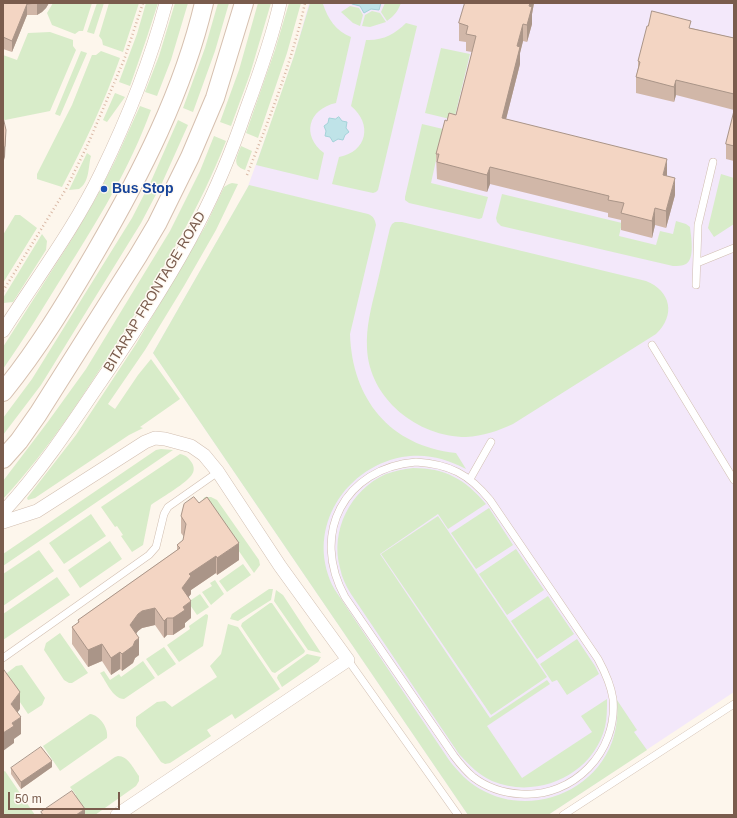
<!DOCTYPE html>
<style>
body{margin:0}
#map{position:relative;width:737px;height:818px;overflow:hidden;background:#fdf6ec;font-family:Helvetica,sans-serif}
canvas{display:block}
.frame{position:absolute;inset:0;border:4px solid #7a5c4d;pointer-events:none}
.scale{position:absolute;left:8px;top:792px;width:112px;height:18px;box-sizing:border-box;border:2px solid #7a5c4d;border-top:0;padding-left:5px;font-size:12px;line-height:14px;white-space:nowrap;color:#7a5c4d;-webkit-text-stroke:3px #fffaf3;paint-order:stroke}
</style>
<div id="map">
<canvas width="737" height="818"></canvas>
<div class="frame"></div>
<div class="scale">50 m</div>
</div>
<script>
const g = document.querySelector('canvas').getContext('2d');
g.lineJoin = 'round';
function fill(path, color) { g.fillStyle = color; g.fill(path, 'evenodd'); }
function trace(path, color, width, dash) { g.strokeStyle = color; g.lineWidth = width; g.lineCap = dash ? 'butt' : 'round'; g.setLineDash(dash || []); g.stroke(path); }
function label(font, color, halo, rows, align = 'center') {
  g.font = font + ' Helvetica,sans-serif'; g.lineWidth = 3; g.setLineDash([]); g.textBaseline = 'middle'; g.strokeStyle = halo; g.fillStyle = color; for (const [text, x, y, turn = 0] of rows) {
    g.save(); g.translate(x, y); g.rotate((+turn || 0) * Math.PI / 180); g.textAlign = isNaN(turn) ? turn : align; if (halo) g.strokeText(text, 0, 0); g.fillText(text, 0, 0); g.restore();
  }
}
const education = new Path2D(`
 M309,3H734V692L548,815H468L153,353L247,189L277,106L294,56Z`);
const green = new Path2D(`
 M53,3H92L83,31H79L75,34L52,25L47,13Z
 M97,3H104L94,34L87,32Z
 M109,3H139L123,52L103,45L102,40L99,36Z
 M146,3H158L147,37L130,86L119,82L137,34Z
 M175,3H188L171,60L157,96L145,92L159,56Z
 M218,3H229L215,51L193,112L183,108L205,48Z
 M258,3H271L250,74L231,126L220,122L239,70Z
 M289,3H301L287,53L258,138L246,133L275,50Z
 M310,3L323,4C328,19 336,31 351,37L336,103C308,109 301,136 324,153L318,180L256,165L294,56Z
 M385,3H401C398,11 394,16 387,21L381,12Z
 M350,6L359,8L363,15L360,26L353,23L341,12Z
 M372,11L380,13L386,22L370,27L362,26L365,15Z
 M406,23L417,26L378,190L376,192L373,193L332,184L339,157C367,152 373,124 351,106L366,40C382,41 395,34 406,23Z
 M50,32L73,40V46L76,50L50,111L5,120L3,119V55L17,60L28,33Z
 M441,48L470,54L454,120L425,113Z
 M81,51L87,53L60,116L55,114Z
 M101,51L120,58C104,103 84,145 62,187L40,180L37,179V174L72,105L92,55H96Z
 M115,93L125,97L107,122L103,120Z
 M140,106L151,110C130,168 97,222 64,274C44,306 25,338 3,369V347L72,239L96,198L115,161Z
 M178,120L188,125L162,183L141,223L41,385L3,435V418L32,379L132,218L152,179Z
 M422,124L443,129L431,183L488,197L482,218L479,219L409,203L405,200V197Z
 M214,136L226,141C200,208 163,269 125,330C89,387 49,450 3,499V481L47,423L86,369L170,231L200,171Z
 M241,146L252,151L245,170C231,165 237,157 241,146Z
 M87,153L91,156C88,166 90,182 79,189L69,190Z
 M721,174L734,178V224L714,237L708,228Z
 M232,183L238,184L216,230L184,286L145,350L108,404L115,409L138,375L151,359L180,399L140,427L143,428L129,435L35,498L28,500L27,498L76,435L136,344L206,225L224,187L229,184Z
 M249,185L368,214C373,216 375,219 376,225L350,334C352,399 390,446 456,453L466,469C445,458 426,453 402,457C341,469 304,534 335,590L449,760C458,772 468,782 480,789C528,817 593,794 612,742C617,728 618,714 617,700L637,730L634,732L647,750L548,815H468L153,353Z
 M502,194L622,223L619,236L656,245L660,231L673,234L676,221L686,224L690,227C691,236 695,259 686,264C682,266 677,266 673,266L501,226L497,222L496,218Z
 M15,215H20L37,228L3,283V235Z
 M395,222H402L646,281C671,291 676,315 656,334L513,424C498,431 483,436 466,437C418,437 369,399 367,348C366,327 371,308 376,288C381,268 385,248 390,228L392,224Z
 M42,234L47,241L46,250L13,302L3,303V298Z
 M161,449L173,450L3,566V554L156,450Z
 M180,454C186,455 189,458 192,463C195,468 194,473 190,477C183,485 161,498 151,505L143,545L132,552L121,536L123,535L117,526L115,527L101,507Z
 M413,468C445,468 465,479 486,504L448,529L438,514L380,554L490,718L547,680L550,684L487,726L522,778L592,732L581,716L607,699C607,709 607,718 605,727C593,775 537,800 492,781C479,775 469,765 459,754L351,594C346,586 342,578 340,568C330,531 350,490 386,474C395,471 403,469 413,468Z
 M205,497H211L217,500L259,560L260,565L254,573L203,499Z
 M489,508L513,545L476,569L451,533Z
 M91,514L106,536L64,564L49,543Z
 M438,516L547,677L491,715L381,554Z
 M110,541L122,559L80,588L68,570Z
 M516,549L544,590L507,615L479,574Z
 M39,550L54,571L3,606V574Z
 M243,564L251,575L227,592L219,581Z
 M57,577L70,595L3,640V614Z
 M215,580L224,594L211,605L202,592L212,586L210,583Z
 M269,589H273L271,600L238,621L230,619L232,614Z
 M276,590L283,595L321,653L308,650L274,601Z
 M200,594L209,607L197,615L188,602Z
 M548,596L574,634L537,659L511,621Z
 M270,603H272L305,651L304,653L275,673L272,672L241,626L242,623Z
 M206,614L208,615V617L203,646L179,662L167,645L190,629L189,626Z
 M228,624L238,627L280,689L235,719L232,714L207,730L211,736L170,763L165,764L161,762L136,726V717L157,702L165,701L172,707L217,677L210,666L221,654Z
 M60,633L88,673L72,683H69L64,680L44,650L46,643Z
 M577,639L595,666L599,674L567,695L557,680L552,682L540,664Z
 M164,647L176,664L158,676L146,659Z
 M307,654L321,657L318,662L282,687L277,678L278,675Z
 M143,661L155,678L124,699C113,699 106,681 100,673L104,671L110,680L119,674L121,677Z
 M22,665L45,698L42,705L28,714L3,677V676L16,666Z
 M90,714C100,715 109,729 107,738L60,771L43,746Z
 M118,756C128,756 133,768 139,776V781L136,786L95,815H86L73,797L76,795L70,787L115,757Z
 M5,771L35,815H3V772Z`);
const water = new Path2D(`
 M352,3H381L379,10L371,9L364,13L360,6L352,4Z
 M339,117L342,121L347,122L346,128L349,132L345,135L343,140L338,139L333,142L330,137L325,136L326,131L324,126L328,123L329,118L335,119Z`);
const path = new Path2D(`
 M247,175C269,119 292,62 305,3
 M3,291L66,189L88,144L124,60L143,3`);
const lane = new Path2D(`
 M697,263L734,248
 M696,285L698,225L713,162
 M652,345L734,480
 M416,462C449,464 469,474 490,500L598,659C605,672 611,685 613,699C618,752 573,798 521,794C504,793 486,787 473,777C466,771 460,764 454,756L345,597C310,534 344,468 416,462Z
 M470,479L491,442
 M3,658L149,555L156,547L164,514L168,507L218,472
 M348,660L458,815
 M563,815L734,704`);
const street = new Path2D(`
 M3,331C36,279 74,229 101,173C128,118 150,62 166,3
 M3,512C40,472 70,427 101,381C136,330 171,277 199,222C218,186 233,148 246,110C259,75 272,39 280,3
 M3,522L37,511L145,442L155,438L165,439L191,446L204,455L218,472L280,566L348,660L117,815`);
const secondary = new Path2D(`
 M3,392C38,349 67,301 95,253C141,174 183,92 204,3
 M3,459L19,441L38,414L138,256L157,224L190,157L215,98L244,3`);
const wall = new Path2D(`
 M3,3H49L46,8L42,12L37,15H27L12,52L3,49Z
 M465,3H534L532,14V24L527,42L523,41L520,53V64L506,119L667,176L675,195L666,228L655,225L652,238L621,230V220L608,217V213L490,184L487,192L437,179L436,154L447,121L456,115L472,52L466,51V42L459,41V23Z
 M691,28L734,38V110L676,95L674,102L636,93V77L638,68V61Z
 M734,111V161L726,159V144Z
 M181,516L239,560L217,575L216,573L191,590V594L188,597L191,618L185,623V627L173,635H167L164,638L155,625L142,628L138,631L136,634L139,655L135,658L133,663L122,671L120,669L111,675L102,661L88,667L72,644V627L78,623V620L177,550V545L183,540L184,537L181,533Z
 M52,767L21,789L11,774V768Z`);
const shadedWall = new Path2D(`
 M37,3H49L46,8L42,12L37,15Z
 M530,3H534L532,14V24L527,42V25Z
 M27,4V15L12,52V41Z
 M523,24V41L520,53V64L502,135V118L517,46Z
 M676,80V95L674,102V87Z
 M6,130L5,157L3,163V151Z
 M667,159V176L663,175Z
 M490,167V184L487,192V175Z
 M675,178V195L666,228V211Z
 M655,208V225L652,238V221Z
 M239,543V560L217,575V558Z
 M216,556V573L191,590V594L182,605V588L189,574Z
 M191,601V618L185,623V627L173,635V618L183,607Z
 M155,608V625L142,628L138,631L130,642V625L138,614L142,611Z
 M167,618V635L164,638V621Z
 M139,638V655L135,658L133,663L122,671V654L135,641Z
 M102,644V661L88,667V650Z
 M120,652V669L111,675V658Z
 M20,692V709L11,721V704Z
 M21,717V734L14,739V743L3,751V733L12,723Z
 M52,761V767L21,789V782Z
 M85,809V815H76Z`);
const building = new Path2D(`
 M3,3H37L27,4L12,41L3,37Z
 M465,3H530L529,6L532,7L527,25L523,24L517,46L520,47L502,118L667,159L663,175L675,178L666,211L655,208L652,221L621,213L624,203L608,200L609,196L490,167L487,175L437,162L439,154H436L445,120L447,121L449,113L456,115L476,36L466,34L468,26L459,23Z
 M652,11L691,21L689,28L734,38V94L676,80L674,87L636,77L640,62L638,61L647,26H648Z
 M734,111V146L726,144Z
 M3,117L6,130L5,146L3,151Z
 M194,497L199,503L207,497L239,543L217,558L216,556L189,574L191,576L182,588L191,601L183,607L185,610L173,618H167L164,621L155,608L142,611L138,614L130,625L139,638L135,641L133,646L122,654L120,652L111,658L102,644L88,650L72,627L79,622L78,620L180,548L177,545L183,540L186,524L181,516L184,504Z
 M4,670L20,692L11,704L21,717L12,723L14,726L3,733V671Z
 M41,747L52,761L21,782L11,768Z
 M72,791L85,809L76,815H43L41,812Z`);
const markers = [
 [104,189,4,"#1a4fb4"]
];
const transitNames = [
 ["Bus Stop",112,189]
];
const streetNames = [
 ["BITARAP FRONTAGE ROAD",155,292,-59]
];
fill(education, '#f3e8fa');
fill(green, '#d8ecc9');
fill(water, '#bfe3e8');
trace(water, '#a5d3da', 1);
trace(lane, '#d1beb0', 8);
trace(street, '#d1beb0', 14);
trace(secondary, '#d6c0b0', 20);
trace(path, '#d9b8a5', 2.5, [1, 3]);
trace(lane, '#fff', 7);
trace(street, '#fff', 13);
trace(secondary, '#fff', 18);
fill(wall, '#d1b7a8');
fill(shadedWall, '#aa9588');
fill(building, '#f3d5c3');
trace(building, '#aa9588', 1);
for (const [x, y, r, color] of markers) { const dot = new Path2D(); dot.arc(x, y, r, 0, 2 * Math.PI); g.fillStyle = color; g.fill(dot); trace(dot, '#fffaf3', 1.5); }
label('bold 14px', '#164399', '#fffaf3', transitNames, 'left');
label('14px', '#7a5c4d', '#fffaf3', streetNames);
</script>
